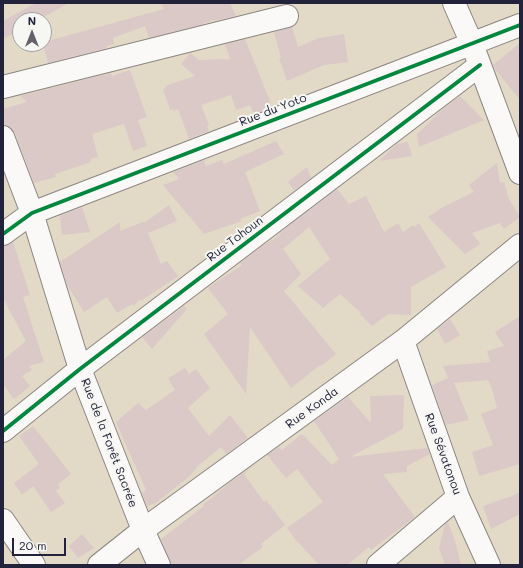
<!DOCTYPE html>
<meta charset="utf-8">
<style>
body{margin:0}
#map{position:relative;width:523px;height:568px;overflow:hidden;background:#e2d9c7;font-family:Mali,sans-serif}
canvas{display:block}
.frame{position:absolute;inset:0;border:4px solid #22223b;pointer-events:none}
.north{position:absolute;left:12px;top:12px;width:40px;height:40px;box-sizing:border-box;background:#f6f6f2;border:1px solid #a1a1a9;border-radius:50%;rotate:0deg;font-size:11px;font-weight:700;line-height:16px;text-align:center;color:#22223b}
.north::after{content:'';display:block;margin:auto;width:14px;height:18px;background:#65626c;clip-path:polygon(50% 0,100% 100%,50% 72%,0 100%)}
.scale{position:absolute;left:12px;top:538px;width:54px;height:18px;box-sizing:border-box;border:2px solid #22223b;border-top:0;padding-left:5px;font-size:12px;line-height:14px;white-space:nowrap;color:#22223b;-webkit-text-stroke:3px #f6f6f2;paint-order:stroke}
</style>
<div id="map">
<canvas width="523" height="568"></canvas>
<div class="frame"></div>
<div class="north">N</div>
<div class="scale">20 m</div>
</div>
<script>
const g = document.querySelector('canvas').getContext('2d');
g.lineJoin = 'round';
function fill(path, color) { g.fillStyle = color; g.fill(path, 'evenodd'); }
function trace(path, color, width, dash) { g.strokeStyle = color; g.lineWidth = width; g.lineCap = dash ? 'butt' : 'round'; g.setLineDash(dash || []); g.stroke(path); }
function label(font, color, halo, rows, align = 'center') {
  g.font = font + ' Mali,sans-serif'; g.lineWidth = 4; g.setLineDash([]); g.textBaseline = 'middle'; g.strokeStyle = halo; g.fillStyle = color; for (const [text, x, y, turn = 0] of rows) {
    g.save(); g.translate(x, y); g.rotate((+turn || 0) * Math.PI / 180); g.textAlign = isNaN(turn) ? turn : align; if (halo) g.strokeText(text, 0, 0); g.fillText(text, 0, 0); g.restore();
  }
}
const building = new Path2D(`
 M36,3H69L38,20H20V30L3,39V21Z
 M161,3H230L236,16L214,21L213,20L201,25L149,38L145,26L113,38L114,44L106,46L107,48L48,63L43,44H44V42L164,9Z
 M292,27L298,47L319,38L344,34L348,62L324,65L287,81L279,58H281L274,32Z
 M245,39L270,101L269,102L271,107L254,114L250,105L236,110L231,95L201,105L209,125L207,126L209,131L189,139L178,109L174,111L173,109L170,110L163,89L166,88L165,86L195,76L181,64L190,53L199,60L230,59L225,44Z
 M520,43V100L494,68L493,65Z
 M130,70L147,117L138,120L147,146L133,151L124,124L92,134L98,157L90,159L91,162L55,174L56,177L34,183L15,133L11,127L5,125H3V109L27,102L20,96L111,73L112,76Z
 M460,96L484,120L419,147L417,134L444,108Z
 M276,141L284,154L245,172L260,211L240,219L242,221L204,234L163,185L179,179L173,172L204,160L206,166L222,160L224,164Z
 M408,142L412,156L379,161L397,144Z
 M497,163L500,183L504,182L509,199L520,217L504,229L500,223L472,233L480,244L465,254L428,217L443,207L474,192L469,185Z
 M307,167L311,178L294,190L288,182Z
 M337,189L349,204L366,196L384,232L398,223L403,232L413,225L414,227L419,223L446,267L411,287V315L388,314L372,326L360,314L361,313L340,294L323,308L298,286L330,259L309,227L283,249L301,274L284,291L336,354L321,366L320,365L291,388L250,327L246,394L204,334L228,314L208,288L242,265L240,263L262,246L272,240V241L287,227Z
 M169,205L177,221L148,233L161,264L167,261L178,276L141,301L140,299L133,306L132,304L117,313L107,297L84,312L67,285L60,262L120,222V231L143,222L144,223Z
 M82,207L90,232L62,235L60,216Z
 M13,242L30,295L23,297L44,362L29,366L32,370L22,376L30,386L14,399L3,384V360L26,341L3,298V246L10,244Z
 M184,306L187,309L152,349L142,337Z
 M520,316V464L479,476L472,452L493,445L481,414L497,408L493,392L488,380L454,383L469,420L446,425L432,385L448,378L443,366L490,362L487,351L504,346L495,332Z
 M450,319L460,335L445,344L437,329Z
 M185,368L189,374L196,369L210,388L188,408L209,436L230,415L248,438L226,454L221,447L199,465L191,475L156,503L147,506L142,493L146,490L116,422L138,403L146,410L175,390L168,378Z
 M404,395L403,429L350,457L427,448L430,454L407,466V472L383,474L415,517L371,550L369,547L347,565H319L299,543H298L287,528L323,502L297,469L286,478L267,455L279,447L282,450L302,434L332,465L339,459L314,421L348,397L371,423L370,396Z
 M33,426L71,474L58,484L60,488L56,491L65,503L51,512L33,486L22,495L14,483L39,464L19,436Z
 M251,467L244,474L264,502L266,500L285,525L261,544L263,547L238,565H171L170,560L161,539L204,506L203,505L228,484Z
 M520,492V514L491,529L483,506L509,497H510Z
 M448,522L456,544L461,565H445L439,548L445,524Z
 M82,534L94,548L78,558L69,546Z`);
const minor = new Path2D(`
 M454,3L472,44L520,173
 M3,87L287,16
 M3,137L32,213L80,369L143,530L159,565
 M3,234L32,213L520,25
 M403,341L458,497L489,565
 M3,431L80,369L480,65
 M3,520L34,565
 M99,565L143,530L403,341L520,245
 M378,565L458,497`);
const cycleway = new Path2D(`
 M3,234L32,213L520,25
 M3,431L80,369L480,65`);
const streetNames = [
 ["Rue du Yoto",273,110,-21],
 ["Rue Tohoun",235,239,-37],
 ["Rue Konda",312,408,-36],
 ["Rue de la Forêt Sacrée",109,443,69],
 ["Rue Sévatonou",443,454,70]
];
fill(building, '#dbc9c8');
trace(minor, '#8b8682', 24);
trace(minor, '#fbf9f7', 22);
trace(cycleway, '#00873e', 4);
label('12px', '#22223b', '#f6f6f2', streetNames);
</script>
